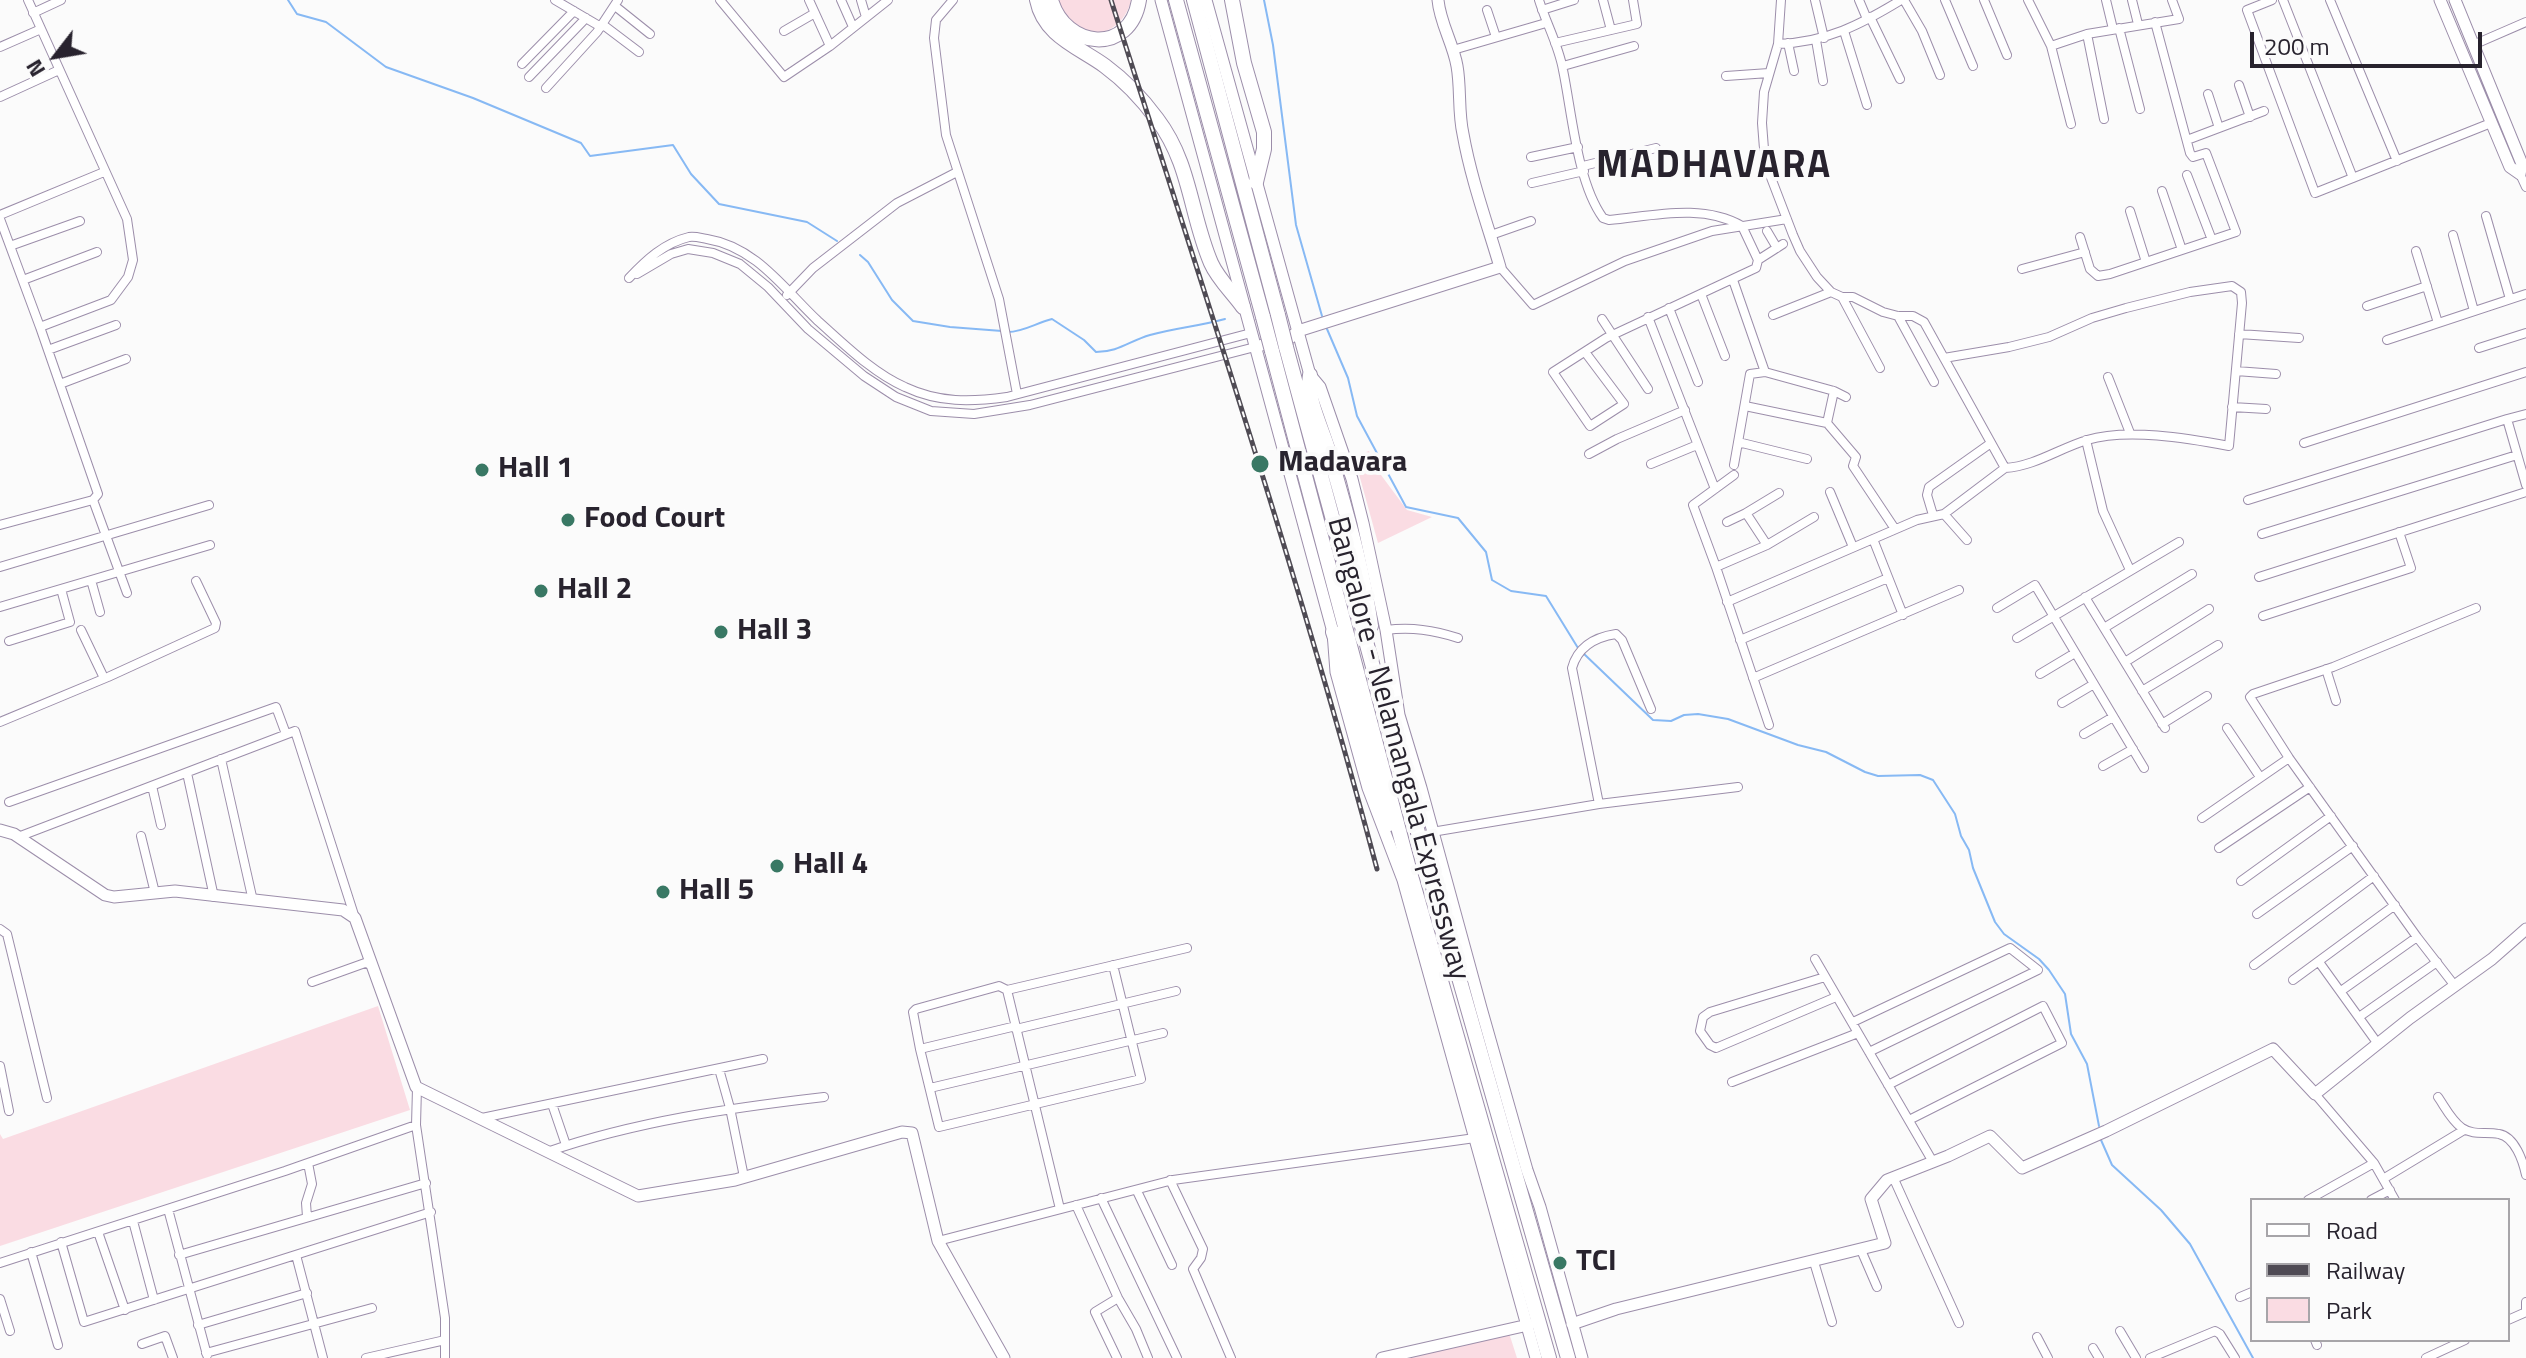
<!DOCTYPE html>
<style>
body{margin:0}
#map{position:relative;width:2526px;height:1358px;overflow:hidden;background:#fbfbfb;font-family:"Titillium Web",sans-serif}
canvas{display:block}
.legend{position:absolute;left:2250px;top:1198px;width:260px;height:144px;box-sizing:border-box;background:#fbfbfb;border:2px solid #a7a5a9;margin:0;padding:10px 14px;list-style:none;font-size:24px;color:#28232e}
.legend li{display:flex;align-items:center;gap:16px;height:40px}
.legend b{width:40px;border:2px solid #a7a5a9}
.north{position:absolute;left:16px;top:16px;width:80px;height:80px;-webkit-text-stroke:6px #fbfbfb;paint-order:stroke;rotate:239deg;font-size:22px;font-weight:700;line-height:32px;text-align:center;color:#28232e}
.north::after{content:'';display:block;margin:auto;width:28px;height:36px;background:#28232e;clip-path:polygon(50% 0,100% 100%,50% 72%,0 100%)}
.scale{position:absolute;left:2250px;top:32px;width:232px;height:36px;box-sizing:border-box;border:4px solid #28232e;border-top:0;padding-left:10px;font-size:24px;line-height:28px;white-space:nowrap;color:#28232e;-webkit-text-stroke:6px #fbfbfb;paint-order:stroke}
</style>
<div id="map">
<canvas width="2526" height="1358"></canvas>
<ul class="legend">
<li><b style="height:10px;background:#fff"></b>Road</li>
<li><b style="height:10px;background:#4f4b54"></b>Railway</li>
<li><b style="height:22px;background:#fadce3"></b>Park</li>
</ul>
<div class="north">N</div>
<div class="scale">200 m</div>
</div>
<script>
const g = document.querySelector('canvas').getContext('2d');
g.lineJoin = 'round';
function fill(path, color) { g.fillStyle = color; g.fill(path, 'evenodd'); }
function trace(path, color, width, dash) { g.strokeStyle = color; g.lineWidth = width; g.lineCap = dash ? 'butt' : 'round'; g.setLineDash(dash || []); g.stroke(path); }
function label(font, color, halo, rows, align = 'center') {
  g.font = font + ' "Titillium Web",sans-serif'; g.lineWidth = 8; g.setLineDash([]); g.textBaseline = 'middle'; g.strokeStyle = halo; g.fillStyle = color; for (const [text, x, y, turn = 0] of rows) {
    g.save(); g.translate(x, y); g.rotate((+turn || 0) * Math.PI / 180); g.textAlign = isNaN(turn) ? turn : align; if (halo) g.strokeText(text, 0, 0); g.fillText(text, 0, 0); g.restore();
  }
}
const green = new Path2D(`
 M1058,0H1131C1127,21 1105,41 1082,30C1070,24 1064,12 1058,0Z
 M1369,451L1381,475L1407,510L1432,517L1378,543L1354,456Z
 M378,1006L410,1110L0,1246V1134L3,1139Z
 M1509,1333L1517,1358H1410Z`);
const stream = new Path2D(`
 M288,0L297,14L326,22L386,67L473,98L581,143L590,156L673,145L691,174L719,204L807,222L837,241
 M1264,0L1273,45L1296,225L1322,316
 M860,255L868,262L892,300L913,321L950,327L1002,331
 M1327,329L1348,378L1357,416L1406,507L1458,518L1486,552L1492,580L1511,591L1546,596L1578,648
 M1008,332C1023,332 1036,323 1052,319L1084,340L1096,352C1119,352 1129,341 1150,335C1175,328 1200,326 1225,319
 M1582,652L1653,720L1671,721L1684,715L1698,714L1728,719L1798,745L1826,752L1865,772L1878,776L1920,775L1933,780L1955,814L1961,836L1969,850L1973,868L1995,922L2004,934L2039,959L2049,970L2065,994L2071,1034L2087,1064L2099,1126
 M2101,1140L2112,1165L2161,1210L2190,1244L2253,1358`);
const street = new Path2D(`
 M555,0L601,27
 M720,0L784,77L830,46
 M809,0L830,46L888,0
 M841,0L853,27
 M861,0L866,17
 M953,0L936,20L934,38L946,135L999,299L1017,394
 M1539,0C1546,23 1559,46 1563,70C1572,113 1577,182 1603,218L1609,220C1653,216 1702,203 1742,226L1758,260L1756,268L1606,338L1553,372L1590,426L1624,404L1585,352
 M1603,0L1611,30
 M1815,0L1824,38
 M1859,0L1867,19
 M1904,0L1922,31L1940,75
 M1945,0L1973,66
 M1984,0L2007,55
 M2028,0L2051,46L2071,124
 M2106,0L2113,29
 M2132,0L2138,24
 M2272,0L2247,10L2315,193L2491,123
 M2283,0L2353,178
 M2330,0L2397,161
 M615,6L650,34
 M1487,10L1496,37
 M1542,10L1574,0
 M33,13L61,0
 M1870,17L1900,79
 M602,24L639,52
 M2119,28L2140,109
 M784,31L815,13
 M1844,31L1867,105
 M2087,34L2104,119
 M1816,40L1823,81
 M1555,43L1637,24L1633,0
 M1788,43L1794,71
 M1778,44C1827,42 1860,25 1901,0
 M2473,45L2526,22
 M2051,46L2087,34L2179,19L2172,0
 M0,47L41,29
 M1453,50L1546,23
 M522,64L574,11
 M1563,66L1634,46
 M1726,76L1769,73
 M529,77L586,18
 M2239,85L2250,117
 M546,88L597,32L618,0
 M2208,94L2219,128
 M0,97L59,70
 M2187,140L2264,111
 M1531,157L1578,147
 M1583,166L1656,148
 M2520,174L2526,187
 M2187,175L2212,240
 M1532,183L1584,171
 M2162,191L2182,250
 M2130,211L2146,262
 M0,215L104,172
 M2486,216L2510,299
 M0,219L40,327
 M1767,231L1777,248
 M1491,235L1531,221
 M2453,235L2474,311
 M2080,237L2090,269L2098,276L2110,274L2236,232L2206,153L2193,157L2190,153L2155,22
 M10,246L80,221
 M2416,251L2438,323
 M1758,260L1783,244
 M1500,267L1533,305L1625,261L1712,231L1787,219
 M2022,269L2085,252
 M637,274L671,254L688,249L713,253L740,264L768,287L808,329L864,376L896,397L931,411L974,414L1030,405L1255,347
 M629,278C646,260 664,243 689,237C695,236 701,238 707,239C756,247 784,289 818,321C845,345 873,373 905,387C939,403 971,402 1007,397L1251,333
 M23,280L97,252
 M1733,280L1765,372
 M1701,294L1725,356
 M787,295L813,268L897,203L957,172
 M1842,297L1880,368
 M2367,306L2427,286
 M1669,308L1698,382
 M1773,315L1831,292
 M1898,316L1934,382
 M1648,317L1715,489
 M1602,319L1648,389
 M2239,334L2299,338
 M2387,340L2526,294
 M2479,348L2526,333
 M48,350L116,325
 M1944,358L2009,347L2049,337L2092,318L2126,308L2190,292L2232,286L2241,292L2242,303L2229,446C2187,438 2127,428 2087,440C2058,449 2035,466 2005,468
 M2236,371L2276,374
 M2108,377L2130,433
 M60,384L126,359
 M1834,391L1846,397
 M1745,406L1827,423
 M2232,407L2266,409
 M2507,419L2526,414
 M2086,440L2103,511L2130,570
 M1738,442L1807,459
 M2304,443L2526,372
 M1589,454L1617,439L1685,410
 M1651,464L1697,445
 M1734,465L1750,374L1765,372L1834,391L1827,423L1856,457L1853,466L1895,529
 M1734,475L1693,505L1716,567L1769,725
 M1830,492L1853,547
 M93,500L127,593
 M2248,500L2507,419L2526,485
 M1746,513L1779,493
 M1944,514L1967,540
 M1933,515L1927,495L1929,487L1991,443
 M1727,522L1746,513L1767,545
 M0,525L93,500L98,494L40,327L111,300L128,277L133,260L127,219L28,0
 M2262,534L2517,455
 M1873,539L1903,615
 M0,567L209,505
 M1716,567L1767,545L1814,517
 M2259,577L2526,492
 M91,580L100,612
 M2085,597L2165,728
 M1727,602L1917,520L1944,514L2005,468L1924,322L1913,316H1898L1883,312L1853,297H1842L1831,292L1817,277L1800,251L1793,235L1765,162L1762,123L1764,92L1778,44L1781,0
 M0,607L210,545
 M1997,608L2035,585L2144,768
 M2263,616L2411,568L2399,532
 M2104,628L2192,574
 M81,630L104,678
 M1386,630C1412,627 1433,630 1458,638
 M2017,638L2179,542
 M1740,640L1888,578
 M9,641L70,622L61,589
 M2125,662L2209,609
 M2326,669L2336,701
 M2040,674L2075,653
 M1753,678L1959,590
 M2142,691L2218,645
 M2062,703L2094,684
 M0,722L108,677L215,628L216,623L196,581
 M2162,724L2207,696
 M2227,728L2260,777
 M2084,734L2113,717
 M221,759L253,901
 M2103,766L2133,749
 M187,773L214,897
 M152,786L161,825
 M9,802L276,707L286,734
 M1599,804L1572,668C1578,646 1596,637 1616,634L1622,640L1651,709
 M2202,818L2289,758
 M1432,832L1599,804L1738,787
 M141,836L155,893
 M18,837L295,731L355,918
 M2219,848L2310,787
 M2241,881L2331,816
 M2257,914L2353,846
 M0,929L7,934L47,1098
 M1815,959L1933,1162
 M2319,962L2378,1044
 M2254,965L2374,876
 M1825,977L1710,1012L1703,1017L1700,1031L1710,1045L1716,1048L1836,997
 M2293,980L2395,905
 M312,982L365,963L372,965
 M2455,986L2417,937L2289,758L2250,697L2253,694L2333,667L2476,608
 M2341,991L2417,937
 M2359,1017L2437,962
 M1853,1022L2010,948L2038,970L1869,1052
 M1016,1026L920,1049L939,1127L1141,1079L1113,965
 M1016,1029L1176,991
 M920,1049L913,1012L916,1009L999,986L1007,990
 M0,1066L9,1111
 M719,1069L730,1108L744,1177
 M1732,1082L1858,1033
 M1888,1085L2043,1006L2062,1043L1909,1120
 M417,1088L416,1125L445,1318V1358
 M930,1088L1163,1033
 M2315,1094L2374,1163L2395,1200
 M2438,1097C2445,1107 2451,1120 2462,1128C2474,1136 2486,1131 2499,1134C2515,1137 2523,1161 2526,1175
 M552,1104L566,1145
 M482,1118L763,1059
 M547,1152C637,1121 730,1108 824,1097
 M1893,1177L1959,1323
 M2383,1179L2464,1130
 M1170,1180L1203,1249L1201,1258L1193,1269L1231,1358
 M1137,1191L1172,1265
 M1101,1198L1177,1358
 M2308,1200L2374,1163
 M2371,1200L2390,1190
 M1076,1205L1118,1298L1136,1329L1148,1358
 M168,1209L207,1355
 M1060,1209L1007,990L1187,948
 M307,1217L306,1203L312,1184L308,1163
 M133,1221L154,1300
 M98,1232L125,1310
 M938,1241L1173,1180L1475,1138
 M61,1242L84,1322L431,1212
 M1861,1250L1877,1287
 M31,1252L58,1345
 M179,1255L426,1183
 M296,1255L323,1358
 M1814,1262L1832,1322
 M0,1263L285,1171L416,1125
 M2240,1297L2252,1292
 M0,1299L10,1331
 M2526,1302V1310
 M2508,1320L2526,1312
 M198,1325L307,1293
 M2120,1331L2136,1358
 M2037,1337L2048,1358
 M2315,1340L2317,1345
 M142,1344L165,1336L173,1358
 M2093,1348L2099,1358
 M206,1353L372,1308
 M366,1358L445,1340
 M1117,1358L1095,1312L1118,1298
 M2150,1358L2215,1331L2220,1334L2235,1358
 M2426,1358L2465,1340`);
const secondary = new Path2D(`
 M1161,0L1333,632L1336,672L1368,788L1403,880L1536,1358
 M1206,0L1310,375L1320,387L1352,479L1363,523L1386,630L1399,715L1421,788L1481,1008L1527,1170L1540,1207L1582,1358
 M2440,0L2510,167L2520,174L2522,164L2455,0
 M1262,345L1290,338L1298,331L1500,267C1487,223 1471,179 1463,134C1458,112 1461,88 1457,66C1453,43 1440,23 1438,0
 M0,830L14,834L105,895L114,897L175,891L343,910L355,918L416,1087L638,1196L735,1180L902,1132L912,1133L938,1241L1004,1358
 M1572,1324L1616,1309L1885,1243L1871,1199L1887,1180L1948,1156L1990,1136L2022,1168L2106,1131L2273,1049L2315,1094L2410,1018L2492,959L2526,929
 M1382,1358L1528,1325`);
const highway = new Path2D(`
 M1037,0C1044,36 1079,47 1105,66C1124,80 1143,100 1157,119C1191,164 1190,214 1211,263C1218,279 1233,293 1243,307
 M1051,0C1065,49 1130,56 1139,0
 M1176,0L1263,317
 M1194,0L1278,315
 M1232,0L1244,63L1264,132V149L1256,182
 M1286,347L1429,873L1568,1358
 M1272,351L1411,876L1549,1358
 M1310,375C1306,399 1322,428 1329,452C1345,509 1363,567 1371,626
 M1333,632C1355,695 1364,763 1389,824`);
const rail = new Path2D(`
 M1111,0C1203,289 1299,576 1377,869`);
const highwayBridge = new Path2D(`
 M1278,315L1286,347
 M1263,317L1272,351`);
const markers = [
 [1260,464,10,"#397864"],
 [482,470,8,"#397864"],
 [568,520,8,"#397864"],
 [541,591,8,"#397864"],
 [721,632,8,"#397864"],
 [777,866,8,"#397864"],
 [663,892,8,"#397864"],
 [1560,1263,8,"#397864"]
];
const poiNames = [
 ["Madavara",1278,464],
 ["Hall 1",498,470],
 ["Food Court",584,520],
 ["Hall 2",557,591],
 ["Hall 3",737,632],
 ["Hall 4",793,866],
 ["Hall 5",679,892],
 ["TCI",1576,1263]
];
const streetNames = [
 ["Bangalore - Nelamangala Expressway",1397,749,75]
];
const districtNames = [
 ["MADHAVARA",1714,168]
];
fill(green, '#fadce3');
trace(stream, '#87b9f4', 2);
trace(street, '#9c8eaa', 10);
trace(secondary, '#9c8eaa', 13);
trace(highway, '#9c8eaa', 16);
trace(street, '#fff', 8);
trace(secondary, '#fff', 11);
trace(highway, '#fff', 14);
trace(rail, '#4f4b54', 5);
trace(rail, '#fbfbfb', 2, [6]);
trace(highwayBridge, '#9c8eaa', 16, []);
trace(highwayBridge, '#fff', 14);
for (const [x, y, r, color] of markers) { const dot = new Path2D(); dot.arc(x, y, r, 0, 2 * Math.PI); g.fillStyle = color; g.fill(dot); trace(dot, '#fbfbfb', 3); }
label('bold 30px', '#28232e', '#fbfbfb', poiNames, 'left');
label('30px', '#28232e', '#fbfbfb', streetNames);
g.letterSpacing = '2px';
label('bold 38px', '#28232e', '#fbfbfb', districtNames);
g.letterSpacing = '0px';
</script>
